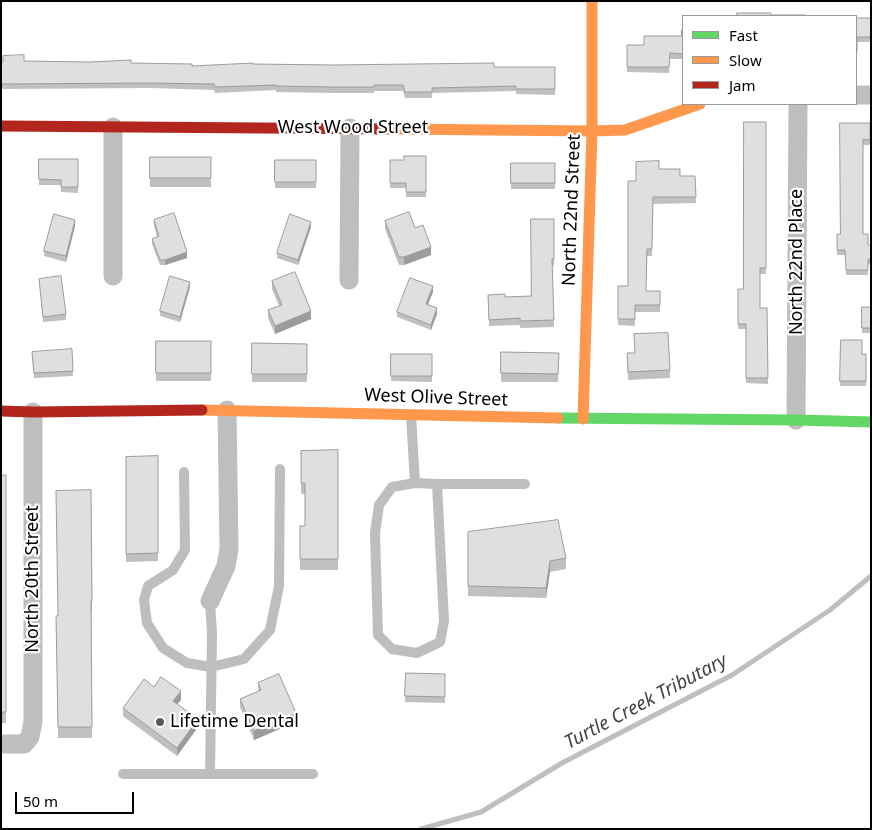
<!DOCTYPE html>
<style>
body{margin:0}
#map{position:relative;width:872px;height:830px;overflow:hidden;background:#fff;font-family:"Noto Sans",sans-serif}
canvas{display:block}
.frame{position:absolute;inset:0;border:2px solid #000;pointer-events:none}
.legend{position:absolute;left:682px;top:15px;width:175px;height:90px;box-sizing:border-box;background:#fff;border:1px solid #999;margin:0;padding:6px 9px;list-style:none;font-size:15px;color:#000}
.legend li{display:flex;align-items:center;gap:10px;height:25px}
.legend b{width:25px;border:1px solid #999}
.scale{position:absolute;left:15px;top:792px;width:119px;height:22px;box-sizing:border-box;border:2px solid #000;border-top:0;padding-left:6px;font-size:15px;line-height:18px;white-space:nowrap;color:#000;-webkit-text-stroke:4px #fff;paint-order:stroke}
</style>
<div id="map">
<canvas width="872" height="830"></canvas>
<div class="frame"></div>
<ul class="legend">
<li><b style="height:6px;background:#63d668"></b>Fast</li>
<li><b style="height:6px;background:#ff974d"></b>Slow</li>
<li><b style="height:6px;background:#b3261e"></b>Jam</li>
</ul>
<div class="scale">50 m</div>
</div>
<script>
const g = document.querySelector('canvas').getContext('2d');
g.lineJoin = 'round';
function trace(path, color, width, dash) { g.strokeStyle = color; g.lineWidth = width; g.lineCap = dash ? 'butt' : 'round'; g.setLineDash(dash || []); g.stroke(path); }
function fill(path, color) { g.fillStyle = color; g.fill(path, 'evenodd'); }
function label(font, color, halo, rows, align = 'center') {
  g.font = font + ' "Noto Sans",sans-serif'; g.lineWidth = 4.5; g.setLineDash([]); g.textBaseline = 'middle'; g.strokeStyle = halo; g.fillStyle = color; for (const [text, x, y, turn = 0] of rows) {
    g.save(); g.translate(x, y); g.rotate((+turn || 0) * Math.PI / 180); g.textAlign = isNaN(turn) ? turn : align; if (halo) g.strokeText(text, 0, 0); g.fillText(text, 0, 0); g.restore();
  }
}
const stream = new Path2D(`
 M421,829L481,812L562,763L732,675L830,610L871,576`);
const lane = new Path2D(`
 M411,415L415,483L392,487L379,505L375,533L378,635L392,649L417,653L440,642L444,621L437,484L415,483
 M184,472L185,550L173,570L148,586L144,600L147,623L163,648L187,663L211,667L244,659L270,630L279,586L280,469
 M437,484H525
 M123,774H313
 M210,774L212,633L210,601`);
const street = new Path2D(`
 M856,95H871
 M113,127V276
 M349,280L350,128
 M796,420L798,104
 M210,601L226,566L229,549L227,410
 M1,744H24L30,737L33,722V412`);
const fast = new Path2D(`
 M558,418L796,420L871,422`);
const slow = new Path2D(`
 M393,129L592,131L625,130L700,104
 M202,410L558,418
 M583,419L592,131V1`);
const jam = new Path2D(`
 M1,126L393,129
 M1,411L33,412L202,410`);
const wall = new Path2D(`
 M856,18H871V42H857V58H856Z
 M683,30V59H670L669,73L627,72V45H644L681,36Z
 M24,61L131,63L192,66L253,64L494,67H555V95L516,94V91L432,93V98H405L403,91H374V93H333L276,92V90L215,93L214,90L151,88L1,89V62Z
 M766,122V274H760V308H767L768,384L746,383V329H738V289H743Z
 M840,123H870V145H863V234L868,245H871V265L868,264V275H846L845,255H837V234H840Z
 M426,156V197H406V188H390V160H404Z
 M150,157H211V187H150Z
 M39,159H78V193L61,192V185H39Z
 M275,160H316V188H275Z
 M511,163H555V189H511Z
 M659,169L680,176H695L696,203L653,204L652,256H647L646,291H660V312H635V326L618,325V286H628L636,181Z
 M554,219V266H552L554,327L520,328V325L489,326L488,295L505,297L531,296Z
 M154,220L187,258L165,265H160L152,244V239L157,237L154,226Z
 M385,221L431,255L404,265H399L385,229Z
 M75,226L66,262L44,256V251Z
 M311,227L298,265L277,258V253Z
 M39,279L66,314V320L43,322Z
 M272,281L311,319L275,334L268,318V310L279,306L272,289Z
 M190,287L180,322L160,316V311Z
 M433,292L428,304L437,314L431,330L397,317V312Z
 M862,307H871V333H862Z
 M841,340L862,354H866V386H840Z
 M156,341H211V381H156Z
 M252,343L307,344V382H252Z
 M72,349L73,376L34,378L32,357Z
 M501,352L559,353L558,382H501Z
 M627,353L670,370V378L628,380Z
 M391,354H432V382L391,381Z
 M338,450V570H300V526H305V494H301V451Z
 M158,456V561L126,562V457Z
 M1,475H6V723H1Z
 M91,490L92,612H91L92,738H58L56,616H58Z
 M468,532L566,558V569L550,572L546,598L468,596Z
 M406,673L445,674V703L405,702Z
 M258,683L296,722L254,740L240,707V699L258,692Z
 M154,687L181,700L177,704L198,727L177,756L123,716V708Z`);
const shadedWall = new Path2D(`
 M75,220V226L66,262V256Z
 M311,222V227L298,265V260Z
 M431,247V255L404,265V257Z
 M187,252V258L165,265V260Z
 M190,282V287L180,322V317Z
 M433,286V292L426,309V304Z
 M437,308V314L431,330V325Z
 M311,311V319L275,334V326Z
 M550,561V572L546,598V588Z
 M181,691V700L173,709V701Z
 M296,713V722L254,740V731Z
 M198,719V727L177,756V748Z`);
const building = new Path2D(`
 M737,13H771V15H805V16H737Z
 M856,18H871V37H857V52H856Z
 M682,30H683V54L670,53L669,67H627V45H644V36H681Z
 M24,55V61L90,62L131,60V63L192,64V66L253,63V64L333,65L494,63V67H555V89H516V86L432,88V92H405L403,85H374V87H333L276,86V85L215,87L214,84L151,83L1,84V62H3V56Z
 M744,122H766V268H760V308H767L768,378H746V324H738V289H743Z
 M840,123H870V140L863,139V234H868V245H871V259H868V270H846L845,250H837V234H840Z
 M404,156H426V192H406V183H390V160H404Z
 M150,157H211V178H150Z
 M39,159H78V187H61V180L39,179Z
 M275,160H316V182H275Z
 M659,161V169H680V176H695L696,197H653L652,249H647L646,291H660V305H635V319H618V286H628V181H636V162Z
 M511,163H555V183H511Z
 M409,212L415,228L423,225L431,247L404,257H399L385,221Z
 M174,213L187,252L165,260H160L152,239L159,236L154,220Z
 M54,214L75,220L66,256L44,251Z
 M290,214L311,222L298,260L277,253Z
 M531,219H554V259H552L554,320L520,321V318L489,320L488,295L505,294V297L531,296Z
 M295,272L311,311L275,326L268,310L282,305L272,281Z
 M61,276L66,314L43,317L39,279Z
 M170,276L190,282L180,317L160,311Z
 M410,278L433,286L426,304L437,308L431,325L397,312Z
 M862,307H871V328H862Z
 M668,333L670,370L628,372L627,353H635L634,334Z
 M841,340H862V354H866V381H840Z
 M156,341H211V373H156Z
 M252,343L307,344V374H252Z
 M72,349L73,371L34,373L32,352Z
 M501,352L559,353L558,374L501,373Z
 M391,354H432V376H391Z
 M338,450V559H300V526H305V483H301V451Z
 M158,456V553L126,554V457Z
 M1,475H6V712H1Z
 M91,490L92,601H91L92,727H58L56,616H58L56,491Z
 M558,520L566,558L550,561L546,588L468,586V532Z
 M406,673L445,674V697L405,696Z
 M279,674L296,713L254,731L240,699L261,690L258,683Z
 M161,677L181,691L173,701L198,719L177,748L123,708L144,679L154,687Z`);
const markers = [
 [160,722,5,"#595959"]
];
const streetNames = [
 ["West Wood Street",353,128],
 ["North 22nd Street",572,210,-88],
 ["North 22nd Place",797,262,-90],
 ["West Olive Street",436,398,2],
 ["North 20th Street",33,579,-90]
];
const poiNames = [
 ["Lifetime Dental",170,722]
];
const waterNames = [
 ["Turtle Creek Tributary",646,702,-28]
];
trace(stream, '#bfbfbf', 5);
trace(lane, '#bebebe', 10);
trace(street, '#bebebe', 19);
trace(fast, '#63d668', 11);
trace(slow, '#ff974d', 11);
trace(jam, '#b3261e', 11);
fill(wall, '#c0c0c0');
fill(shadedWall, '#9c9c9c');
fill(building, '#dfdfdf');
trace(building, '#9c9c9c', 1);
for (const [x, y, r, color] of markers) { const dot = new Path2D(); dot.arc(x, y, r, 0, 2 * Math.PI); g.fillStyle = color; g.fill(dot); trace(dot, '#fff', 2); }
label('18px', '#000', '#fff', streetNames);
label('18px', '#000', '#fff', poiNames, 'left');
label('italic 19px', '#444', '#fff', waterNames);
</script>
